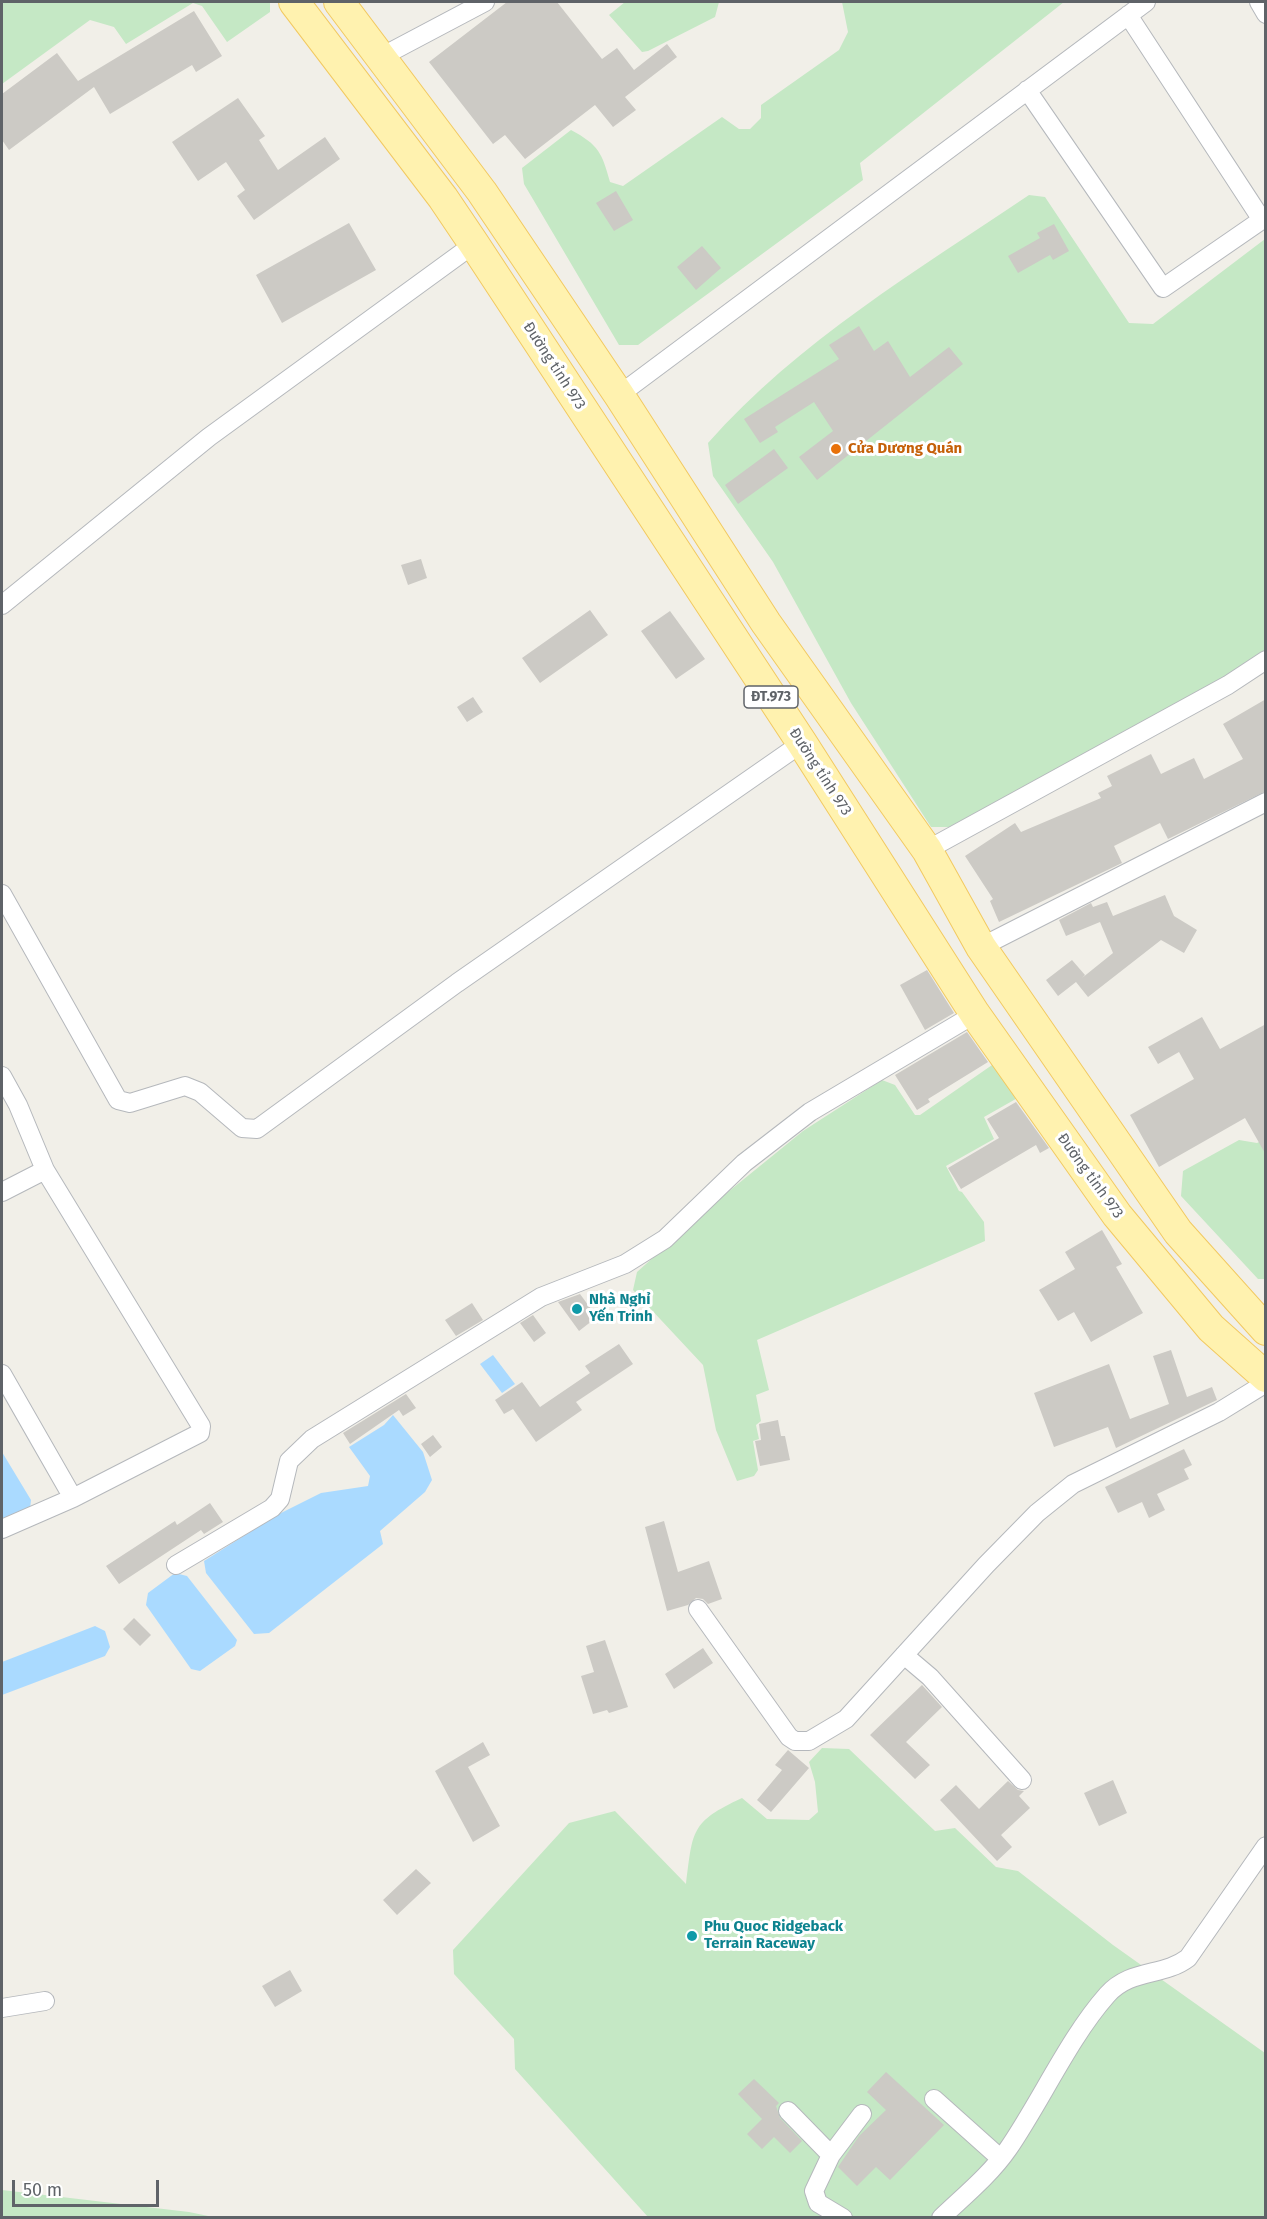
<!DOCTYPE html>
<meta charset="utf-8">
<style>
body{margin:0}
#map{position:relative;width:1267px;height:2219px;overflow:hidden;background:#f1efe8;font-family:"Fira Sans",sans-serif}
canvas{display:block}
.frame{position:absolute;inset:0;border:3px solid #5f6368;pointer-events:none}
.scale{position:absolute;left:12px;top:2180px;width:147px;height:27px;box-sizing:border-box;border:3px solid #5f6368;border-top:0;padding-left:8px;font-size:18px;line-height:21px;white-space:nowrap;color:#5f6368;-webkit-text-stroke:4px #fff;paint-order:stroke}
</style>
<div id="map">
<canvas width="1267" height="2219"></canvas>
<div class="frame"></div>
<div class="scale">50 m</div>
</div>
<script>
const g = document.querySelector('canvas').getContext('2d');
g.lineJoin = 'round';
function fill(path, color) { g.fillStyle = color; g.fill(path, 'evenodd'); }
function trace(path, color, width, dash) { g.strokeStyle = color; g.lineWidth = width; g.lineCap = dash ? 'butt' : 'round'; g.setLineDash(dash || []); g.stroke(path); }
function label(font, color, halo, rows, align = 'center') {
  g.font = font + ' "Fira Sans",sans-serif'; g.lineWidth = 6; g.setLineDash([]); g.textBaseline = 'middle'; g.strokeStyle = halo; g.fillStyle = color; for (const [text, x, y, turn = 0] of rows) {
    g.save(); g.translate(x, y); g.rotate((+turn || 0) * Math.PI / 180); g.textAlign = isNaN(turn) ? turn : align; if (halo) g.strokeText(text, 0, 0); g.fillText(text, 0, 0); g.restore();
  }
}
const green = new Path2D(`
 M2,2H270V12L227,42L202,6L193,3L126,44L114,27L90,20L2,84Z
 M625,2H719L715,17L648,51L642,52L609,15Z
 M842,2H1064L860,163L863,180L638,345H619L524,184L522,168L571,130C599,145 602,153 610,182L623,186L722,117L739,129H750L761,118V105L839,50L848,32Z
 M1029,195L1045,197L1129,323L1153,324L1265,239V650L1224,678L949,827H931L851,703L773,562L713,476L708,443C798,341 918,270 1029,195Z
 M995,1063L1021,1096L984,1117L994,1139L946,1166L959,1191L962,1192L984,1222L985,1241L757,1340L769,1390L756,1395L761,1421L756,1425L759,1439L753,1441L758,1470L754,1476L737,1481L716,1430L703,1365L633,1290L637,1272L712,1205L803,1131L882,1080L895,1085L915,1115H920Z
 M1265,1139V1279H1258L1181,1196L1183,1171L1239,1140L1257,1143Z
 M822,1748L849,1749L935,1831L955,1828L996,1867L1018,1871L1113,1945L1265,2053V2217H648L515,2069L514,2039L454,1974L453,1950L569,1823L615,1811L686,1884C693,1831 690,1822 742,1798L767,1819L809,1820L818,1812L815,1782L809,1762Z
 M2,2190L189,2212L213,2217H2Z`);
const water = new Path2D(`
 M493,1355L515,1384L502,1393L480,1364Z
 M393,1415L423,1452L432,1480L425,1492L380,1531L383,1544L269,1633L254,1634L206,1573L204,1561L277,1515L321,1493L368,1486L370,1476L349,1447L384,1425Z
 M2,1452L31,1500L30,1509L2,1523Z
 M175,1573L187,1576L237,1640L235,1646L200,1671L191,1669L146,1605L148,1593Z
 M95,1626L105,1631L110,1647L105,1656L2,1695V1662Z`);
const building = new Path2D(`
 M507,2H557L602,59L617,48L634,70L667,44L677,57L625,97L636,110L613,127L595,105L525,159L505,135L493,144L429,62Z
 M194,11L222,56L196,72L192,65L110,114L94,87L9,150L2,140V94L57,53L78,81Z
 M238,98L265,136L259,140L278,170L325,137L340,159L254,220L237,196L245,190L226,162L198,181L172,142Z
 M616,191L633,220L614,231L596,203Z
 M349,223L376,270L282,323L256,275Z
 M1054,224L1069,251L1053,260L1050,255L1018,273L1008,256L1040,238L1037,233Z
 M702,246L721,268L696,290L677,267Z
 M859,326L874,351L888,341L910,377L949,347L963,364L817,480L799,457L833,431L814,402L775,427L778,432L760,443L744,419L839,359L829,345Z
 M774,449L788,468L738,504L725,485Z
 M421,559L427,578L408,585L401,565Z
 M590,610L608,635L540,683L522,658Z
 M670,611L705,659L676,679L641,631Z
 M473,697L483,712L467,722L457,707Z
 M1266,699V791L1168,839L1160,823L1114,846L1122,863L999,922L990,901L993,899L965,856L1015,823L1021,832L1101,798L1098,793L1112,786L1107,776L1151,754L1161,774L1194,758L1204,779L1243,759L1223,724Z
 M1165,895L1174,916L1197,930L1184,953L1161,940L1088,997L1076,982L1058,996L1046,980L1072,960L1085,975L1082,978L1113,953L1100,922L1066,936L1059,920L1091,903L1093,907L1107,902L1113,916Z
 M927,970L954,1013L925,1030L900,985Z
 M1202,1017L1220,1049L1266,1024V1155L1245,1118L1159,1167L1130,1115L1194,1079L1179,1052L1158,1064L1148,1047Z
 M967,1032L988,1062L928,1099L930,1102L917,1110L895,1075Z
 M1016,1102L1049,1148L1040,1153L1036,1145L961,1189L948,1168L999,1138L987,1119Z
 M1102,1230L1122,1264L1116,1267L1143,1313L1091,1342L1074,1312L1058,1321L1039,1290L1075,1269L1065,1252Z
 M580,1294L597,1317L579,1331L558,1302Z
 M472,1303L483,1320L456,1336L445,1320Z
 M533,1315L546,1333L534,1342L520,1323Z
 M619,1344L633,1364L576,1402L582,1410L536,1442L513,1409L504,1414L495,1400L522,1382L540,1407L590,1373L585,1366Z
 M1171,1350L1187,1397L1212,1387L1217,1400L1116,1448L1108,1427L1054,1447L1034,1393L1109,1364L1130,1419L1169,1404L1153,1356Z
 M406,1394L416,1408L403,1416L399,1410L350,1444L343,1433Z
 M778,1420L781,1436H785L790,1460L760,1466L755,1441L761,1440L759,1424Z
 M433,1435L442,1447L430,1457L421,1444Z
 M1184,1449L1192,1465L1184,1469L1189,1479L1157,1494L1165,1510L1149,1518L1142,1502L1118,1513L1105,1487Z
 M210,1503L223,1522L204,1534L201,1530L119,1584L106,1566L175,1521L177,1525Z
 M664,1521L678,1572L709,1561L722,1599L708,1604L703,1599L696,1598L688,1605L667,1611L645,1527Z
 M134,1618L151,1635L140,1646L123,1629Z
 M605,1640L628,1707L609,1713L607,1710L593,1714L581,1676L594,1672L586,1646Z
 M703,1648L713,1663L674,1689L665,1674Z
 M922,1685L942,1707L906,1742L930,1765L915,1779L870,1735Z
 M483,1742L490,1755L468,1767L500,1826L473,1842L435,1771Z
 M788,1750L809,1768L771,1812L757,1800L782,1770L775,1765Z
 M1113,1780L1127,1813L1099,1826L1084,1793Z
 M1008,1781L1018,1790L1024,1791L1019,1796L1030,1808L1001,1835L1012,1847L997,1861L940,1800L956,1785L979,1809Z
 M416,1869L431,1883L397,1915L383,1900Z
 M290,1970L302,1991L275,2007L262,1986Z
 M886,2072L944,2125L890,2180L876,2167L857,2186L838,2167L859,2136L886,2110L867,2092Z
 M754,2079L779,2103L776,2106L780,2118L802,2141L790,2153L774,2137L762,2149L747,2134L762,2119L738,2094Z`);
const street = new Path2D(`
 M1259,2L1266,14
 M1128,15L1262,220
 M381,57L485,2
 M1027,90L1163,288L1266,217
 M619,395L1146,2
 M2,605L209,437L474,244
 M927,850L1228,685L1266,660
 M2,894L118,1100L130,1103L185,1086L200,1092L242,1128L257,1129L457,983L802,743
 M981,947L1266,802
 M2,1076L18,1105L45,1170L201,1426L200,1433L73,1498L2,1529
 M2,1192L45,1170
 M2,1374L73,1498
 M176,1565L272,1508L280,1499L289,1461L312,1439L541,1297L625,1264L665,1239L744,1163L810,1112L975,1014
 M698,1609L789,1737L795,1741H809L846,1719L986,1565L1037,1513L1073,1484L1219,1412L1266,1383
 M904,1655L930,1677L1022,1780
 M2,2008L45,2001
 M934,2099L1000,2158
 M788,2111L831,2155
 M843,2218L818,2203L814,2191L831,2155L862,2114
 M941,2218C964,2196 990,2175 1008,2149C1041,2101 1069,2038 1107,1995C1131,1968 1163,1977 1188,1958L1266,1846`);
const primary = new Path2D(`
 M294,2L443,198L474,244L802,743L975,1014L1117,1215L1211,1328L1266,1377
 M339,2L482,192L619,395L766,623L927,850L981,947L1178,1232L1266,1330`);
const markers = [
 [836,449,6,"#e8710a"],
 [577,1309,6,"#0f9aa8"],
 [692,1936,6,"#0f9aa8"]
];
const shields = [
 [771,697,54]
];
const shieldNames = [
 ["ĐT.973",771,697]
];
const streetNames = [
 ["Đường tỉnh 973",554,366,57],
 ["Đường tỉnh 973",820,772,57],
 ["Đường tỉnh 973",1090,1176,54]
];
const foodNames = [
 ["Cửa Dương Quán",848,449]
];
const cultureNames = [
 ["Nhà Nghỉ",589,1300],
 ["Yến Trinh",589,1317],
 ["Phu Quoc Ridgeback",704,1927],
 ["Terrain Raceway",704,1944]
];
fill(green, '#c5e8c5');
fill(water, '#aadaff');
fill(building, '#cccac5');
trace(street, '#b5b8bc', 20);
trace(primary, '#f2c960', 32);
trace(street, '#fff', 18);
trace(primary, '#fff2af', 30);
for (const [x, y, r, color] of markers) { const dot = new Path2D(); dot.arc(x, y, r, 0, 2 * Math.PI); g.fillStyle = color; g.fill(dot); trace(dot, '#fff', 2); }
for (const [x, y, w] of shields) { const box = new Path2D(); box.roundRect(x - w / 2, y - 11, w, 22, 4.5); g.fillStyle = '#fff'; g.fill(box); trace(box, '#5f6368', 1.5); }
label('bold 14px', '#5f6368', null, shieldNames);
label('15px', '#5f6368', '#fff', streetNames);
label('bold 15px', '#c56008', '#fff', foodNames, 'left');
label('bold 15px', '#0d838f', '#fff', cultureNames, 'left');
</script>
